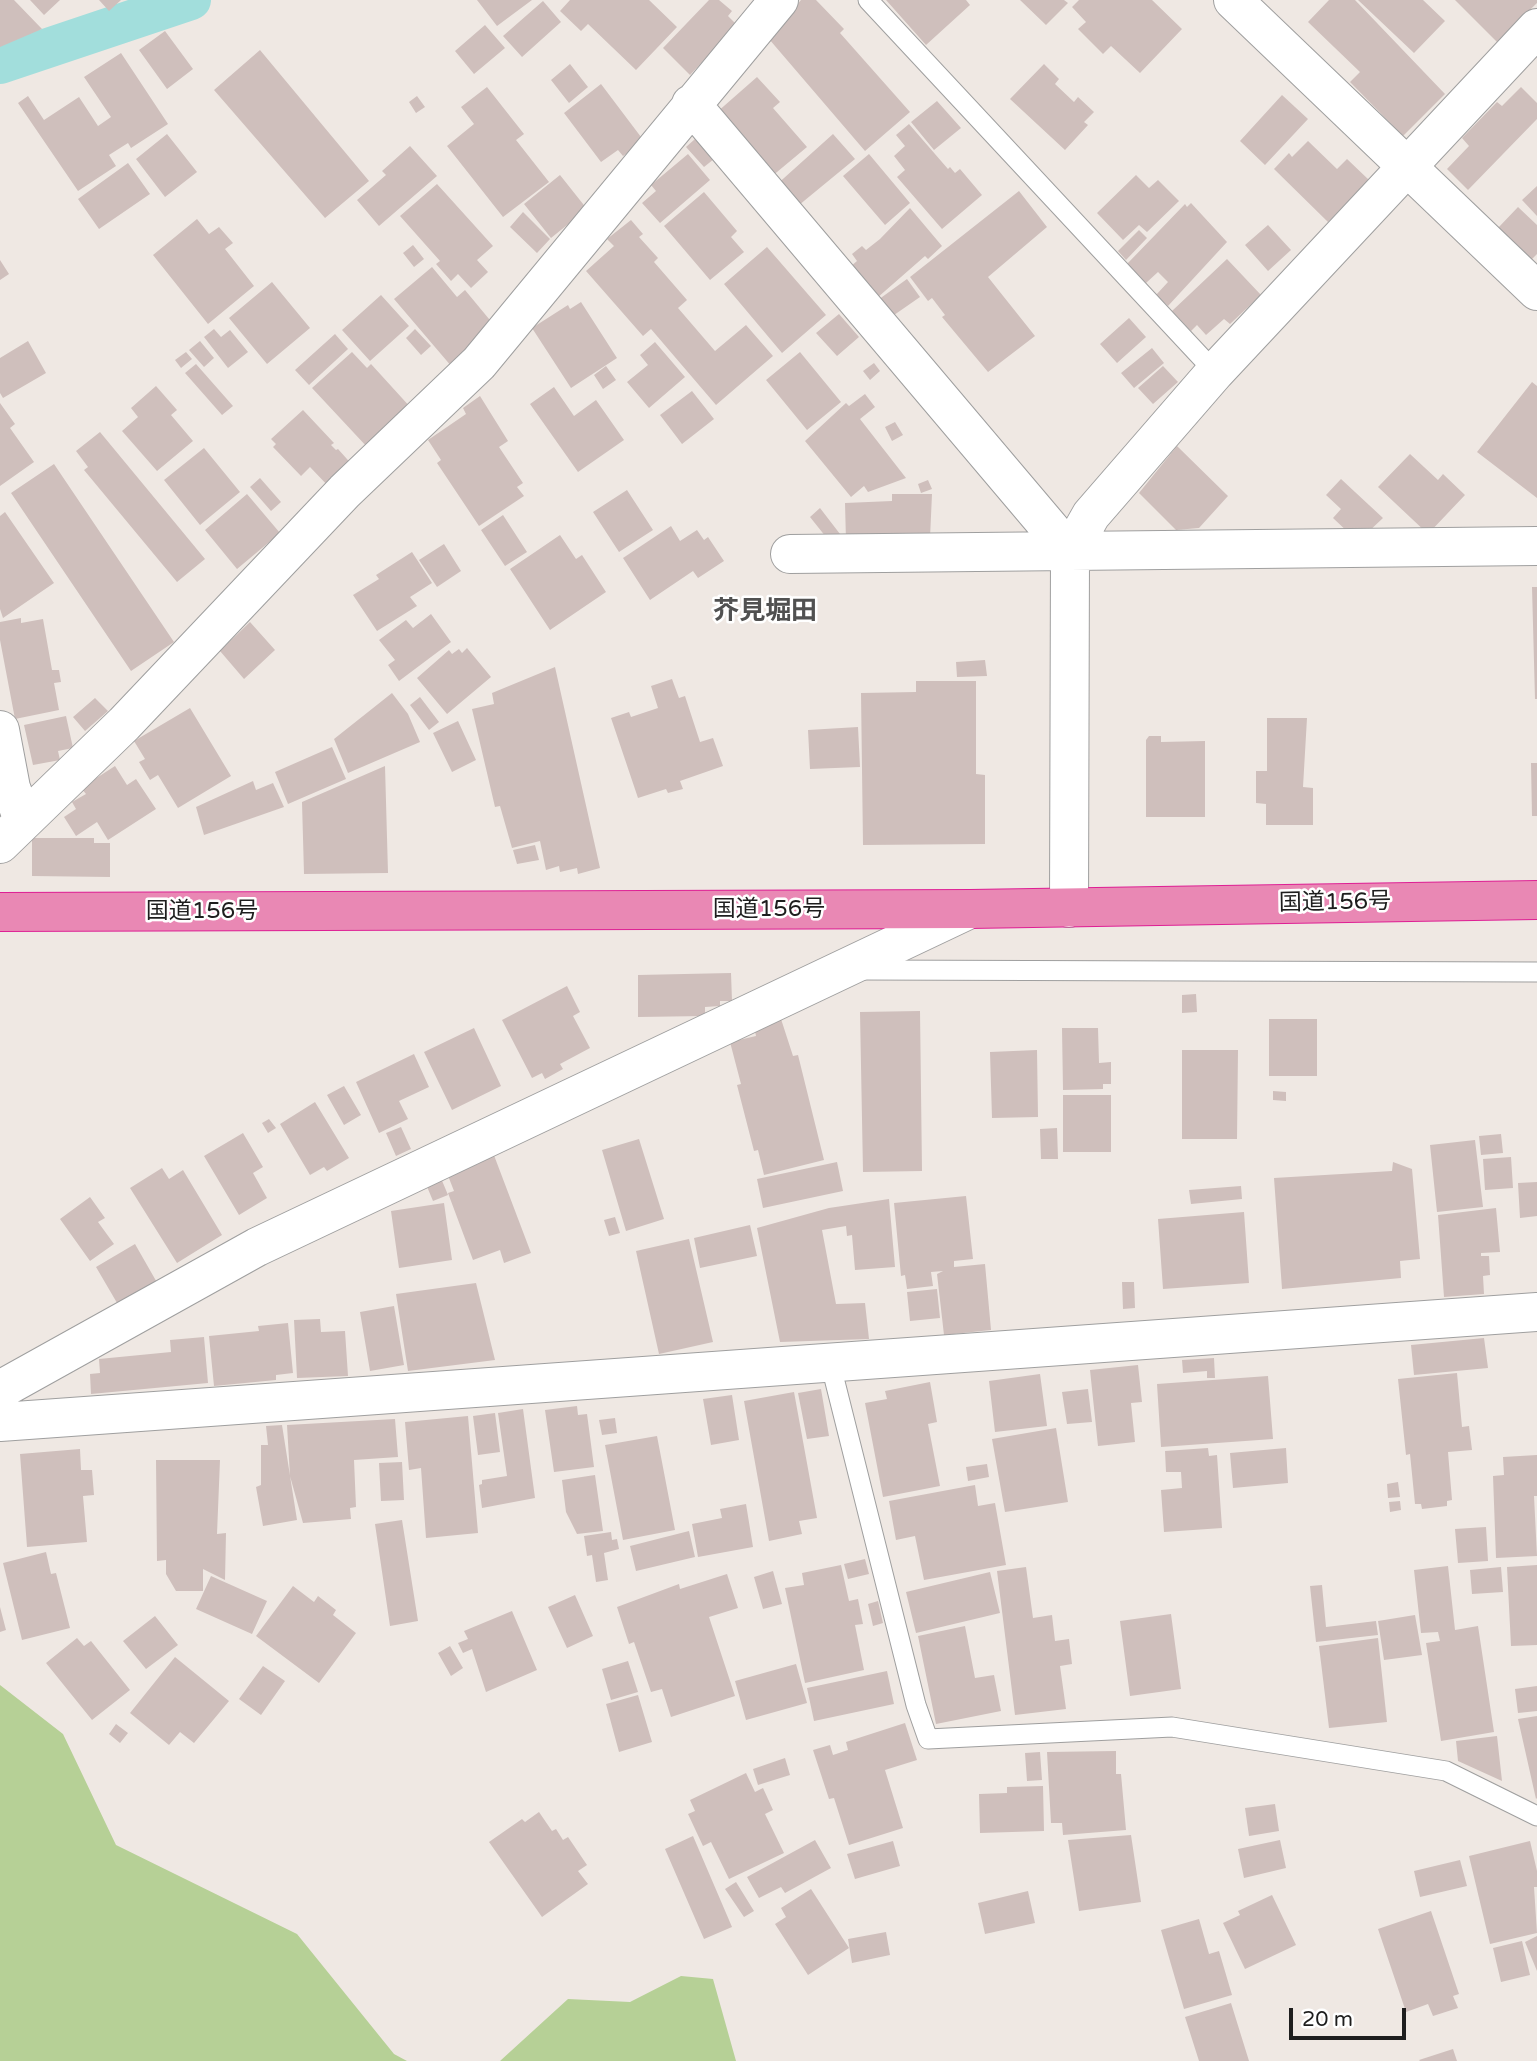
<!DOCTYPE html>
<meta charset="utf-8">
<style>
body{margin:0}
#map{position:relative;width:1537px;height:2061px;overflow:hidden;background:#efe8e3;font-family:"Varela Round",sans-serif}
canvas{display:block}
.scale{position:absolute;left:1289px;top:2008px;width:117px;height:32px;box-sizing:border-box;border:4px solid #1e1e1e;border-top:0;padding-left:9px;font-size:21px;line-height:24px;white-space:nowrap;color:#1e1e1e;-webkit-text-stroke:5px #fff;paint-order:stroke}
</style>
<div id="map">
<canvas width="1537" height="2061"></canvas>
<div class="scale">20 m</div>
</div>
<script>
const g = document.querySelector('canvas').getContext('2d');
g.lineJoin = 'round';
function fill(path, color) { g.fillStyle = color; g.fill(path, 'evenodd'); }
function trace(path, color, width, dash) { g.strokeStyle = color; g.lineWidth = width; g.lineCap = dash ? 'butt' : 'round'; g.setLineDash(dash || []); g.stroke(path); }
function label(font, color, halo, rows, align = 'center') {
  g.font = font + ' "Varela Round","Noto Sans JP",sans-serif'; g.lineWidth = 5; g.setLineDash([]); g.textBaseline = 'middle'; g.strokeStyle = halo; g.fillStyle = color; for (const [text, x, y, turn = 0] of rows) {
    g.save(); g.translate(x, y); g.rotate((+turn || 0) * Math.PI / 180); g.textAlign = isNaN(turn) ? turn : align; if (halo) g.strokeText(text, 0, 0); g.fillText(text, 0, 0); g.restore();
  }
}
const forest = new Path2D(`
 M0,1685L63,1734L116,1845L297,1934L394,2054L407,2061H0Z
 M681,1976L713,1979L736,2061H500L568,1999L630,2002Z`);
const canal = new Path2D(`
 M0,64L191,0`);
const building = new Path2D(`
 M0,0H14L42,29L0,47Z
 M30,0H60L44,15Z
 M99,0H121L109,11Z
 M477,0H532L497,26Z
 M570,0H649L677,27L636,70L588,24L581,31L560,11Z
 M709,0H719L732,11L728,16L737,25L690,75L663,48Z
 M801,0H816L844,29L840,33L910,112L865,151L769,39Z
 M886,0H966L970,5L926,45Z
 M1020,0H1064L1068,3L1046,25Z
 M1079,0H1152L1182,29L1140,73L1111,46L1103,54L1078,29L1086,22L1072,7Z
 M1329,0H1355L1445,94L1403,136L1350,82L1360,72L1308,22Z
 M1358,0H1423L1445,21L1414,53Z
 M1455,0H1537V3L1497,42Z
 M543,1L561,22L522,57L503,36Z
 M485,25L505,48L474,74L455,51Z
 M165,31L193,69L167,89L139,50Z
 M260,50L369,181L325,218L214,90Z
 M121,53L168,124L131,148L128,143L109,155L116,166L78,191L18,103L28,96L44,120L79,97L98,126L111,117L84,77Z
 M570,64L588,87L569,103L551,80Z
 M1044,64L1059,79L1055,84L1074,102L1078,97L1094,112L1084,122L1088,125L1065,150L1010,99Z
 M757,77L780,102L773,108L807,147L771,177L716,113Z
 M601,84L644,141L623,156L618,150L601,162L564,113Z
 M487,87L524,134L516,140L549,182L503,217L447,146L474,124L461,107Z
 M1521,87L1537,103V119L1468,190L1447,169L1469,146L1462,138L1497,102L1502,106Z
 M1282,95L1308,119L1265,165L1240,141Z
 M417,96L425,107L416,113L409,102Z
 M937,101L961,128L934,150L911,122Z
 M909,124L948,169L950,167L955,173L960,169L982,195L942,229L897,177L905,170L894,156L905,146L896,135Z
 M167,134L197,172L165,197L136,159Z
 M833,134L855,159L793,210L774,187Z
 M695,139L714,159L704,167L686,147Z
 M1308,141L1337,169L1347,159L1369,180L1328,222L1274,169L1289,153L1292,157Z
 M410,146L437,176L379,226L357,200L386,175L382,171Z
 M688,154L710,180L660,223L642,203L656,191L651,185Z
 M869,154L910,203L885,225L843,176Z
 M128,163L150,194L99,229L78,199Z
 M560,175L587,209L551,238L524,204Z
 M1136,175L1149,188L1158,180L1179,201L1147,232L1139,225L1123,240L1097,213Z
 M437,184L493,246L477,260L488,272L471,288L458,274L451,281L436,264L440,261L400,216Z
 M1537,186V216L1522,200Z
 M1019,191L1047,227L988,277L1035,336L988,372L942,317L945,315L932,298L928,301L910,277Z
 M704,192L737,231L731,237L744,252L710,280L664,226Z
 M1191,203L1227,242L1168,306L1156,295L1168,282L1158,272L1146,283L1127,264L1185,204L1187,207Z
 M1518,207L1537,225V254L1531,260L1498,228Z
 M910,208L942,246L928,259L925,256L869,305L850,267L857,261L852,254L862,246L866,250L880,239Z
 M523,212L550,239L537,253L510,227Z
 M197,219L209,234L219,227L233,243L225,249L254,286L208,324L153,255Z
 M631,220L643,234L639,237L658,258L654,262L687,300L678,308L715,351L746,325L773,356L716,405L651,329L643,336L586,271L614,246L607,239Z
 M1268,225L1291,250L1268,271L1245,245Z
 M1139,230L1147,238L1126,260L1118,251Z
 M413,245L424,259L414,267L403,253Z
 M767,247L826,315L782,353L724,284Z
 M1227,259L1261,295L1230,324L1224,319L1206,335L1197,325L1191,331L1172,311Z
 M0,260L9,274L0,280Z
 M432,267L457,297L465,290L494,325L452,367L394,299Z
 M907,279L920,297L884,322L871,305Z
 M272,282L310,328L267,364L229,318Z
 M381,295L409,326L370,361L342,330Z
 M581,302L617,358L571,388L532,328L568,305L570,309Z
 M839,314L859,337L837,356L816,333Z
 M1129,318L1146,337L1117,363L1100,344Z
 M214,329L221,337L230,330L248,352L228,368L204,337Z
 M415,329L431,346L421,355L406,338Z
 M335,334L348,349L309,385L295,370Z
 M28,341L46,373L3,398L0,393V358Z
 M200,341L214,358L204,367L189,350Z
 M655,342L685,377L649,408L627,382L648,365L640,355Z
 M1152,348L1164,363L1134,388L1121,373Z
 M186,352L192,359L181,368L175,360Z
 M352,352L367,368L371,364L412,409L368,448L312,388Z
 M800,352L841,402L807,430L766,380Z
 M874,363L880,371L870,380L863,371Z
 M196,364L233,406L222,415L185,373Z
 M606,366L616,380L603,389L594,375Z
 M1163,366L1178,382L1153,404L1138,388Z
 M1532,382L1537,386V498L1477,452Z
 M156,386L177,410L171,415L193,441L157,471L122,431L138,417L131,408Z
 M554,387L574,416L596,400L624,440L578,472L530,404Z
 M692,391L714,419L682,444L660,415Z
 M865,394L875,407L860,419L906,478L868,492L864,486L851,497L805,441L846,403L849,406Z
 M480,396L508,441L499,447L523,483L517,487L524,496L479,526L437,463L441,460L428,440L466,414L463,408Z
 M0,403L15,424L10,428L34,462L0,486Z
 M303,410L334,443L331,445L336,450L338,449L355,468L331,489L310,467L301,476L273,447L276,444L271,439Z
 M895,422L903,435L892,441L885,427Z
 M100,432L205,559L177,582L84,470L88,467L76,451Z
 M1177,446L1228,496L1199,528L1176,530L1139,493Z
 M204,448L240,492L200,525L164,480Z
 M1410,454L1438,480L1443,474L1465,495L1428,534L1378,487Z
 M54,464L174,642L131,671L11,493Z
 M260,478L281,502L271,511L250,487Z
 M1341,479L1383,518L1365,535H1351L1333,518L1341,509L1326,495Z
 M928,480L932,489L921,493L918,484Z
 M627,490L653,530L619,552L593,512Z
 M247,494L280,533L237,569L205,530Z
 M892,494H932L930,538L846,541L845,503L892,501Z
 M820,508L840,534L830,542L810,517Z
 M5,512L54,583L3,618L0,609V516Z
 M503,515L527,552L505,566L481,530Z
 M671,526L680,541L697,530L704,540L708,537L724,561L698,578L693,571L650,600L623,558Z
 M560,535L576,559L582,555L606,592L550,630L510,569Z
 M444,544L461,571L437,587L419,560Z
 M412,552L432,583L410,597L417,606L377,631L353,595L379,579L376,575Z
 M1532,587H1537V699H1535Z
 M431,614L451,642L399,681L388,665L395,660L379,640L406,620L413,628Z
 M21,618V623L43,619L52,670H59L61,682L54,683L59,710L15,719L0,640V622Z
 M250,622L275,650L244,679L220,651Z
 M467,648L491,677L447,714L417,678L449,650L452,654L459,649L462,653Z
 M985,660L987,676L957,677L956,662Z
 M555,667L600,868L578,874L577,868L560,872L559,866L546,870L540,841L512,848L500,806L495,807L472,709L494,704L492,693Z
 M672,679L679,698L685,696L700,742L713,738L723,766L680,781L683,789L668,793L666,789L638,798L611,718L629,712L631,717L658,708L651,686Z
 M916,681H976V774L985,775V844L863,845L861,693L916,692Z
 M392,693L408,714L420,742L348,773L334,739Z
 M420,697L439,722L429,730L410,705Z
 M95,698L108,711L85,731L73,717Z
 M190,708L231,776L178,808L158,775L150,780L139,762L145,759L134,741Z
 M66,716L73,748L58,751L60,760L33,765L24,725Z
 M1267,718H1307L1303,787L1313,788V825H1266V804L1256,803V771H1267Z
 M458,721L476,760L452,772L433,733Z
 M858,727L860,767L810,769L808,730Z
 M1149,736H1161V742L1205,741V817H1146V740Z
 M332,747L346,779L288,804L275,772Z
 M1531,763H1537V816H1532Z
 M115,766L127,785L136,779L156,809L108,840L97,822L76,836L64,817L76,809L72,802L86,794L81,788Z
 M385,766L388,873L304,874L302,802Z
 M253,781L256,790L273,783L284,807L204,835L196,807Z
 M32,838H94V843H110V877L32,876Z
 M535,845L539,860L517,864L513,850Z
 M731,973L732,1001H720V1006L705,1007V1016L638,1017V975Z
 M567,986L580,1012L573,1016L590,1048L560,1064L563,1069L545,1079L542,1073L532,1078L502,1020Z
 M1196,994L1197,1012L1182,1013V995Z
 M920,1011L922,1171L863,1172L860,1012Z
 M781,1019L793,1056L798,1055L824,1160L764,1175L758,1150L754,1151L737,1085L741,1084L730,1042L756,1036L754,1026Z
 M1269,1019H1317V1076H1269Z
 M474,1028L501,1086L452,1110L424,1052Z
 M1062,1028H1098L1099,1063L1111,1062V1084H1103V1089L1063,1090Z
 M1037,1050L1038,1117L992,1118L990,1052Z
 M1182,1050H1238L1237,1139H1182Z
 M414,1054L429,1087L399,1101L408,1119L379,1133L356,1082Z
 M344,1086L361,1115L344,1125L327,1095Z
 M1273,1091L1286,1092V1101L1273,1100Z
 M1063,1095H1111V1152H1063Z
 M315,1102L349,1158L327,1171L324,1167L310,1175L280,1124Z
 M269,1119L276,1128L268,1133L262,1123Z
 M401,1127L411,1149L396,1156L386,1133Z
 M1057,1128L1058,1159H1041L1040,1129Z
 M243,1133L263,1167L253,1173L267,1198L239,1215L204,1156Z
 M1501,1134L1503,1153L1481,1155L1479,1136Z
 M639,1139L664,1219L626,1231L602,1150Z
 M1475,1140L1483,1207L1437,1212L1430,1145Z
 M492,1150L531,1253L504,1263L500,1250L473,1260L448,1193L454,1191L445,1168Z
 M1511,1157L1513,1188L1485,1190L1483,1159Z
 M837,1162L843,1191L763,1208L757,1179Z
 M1393,1162L1412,1169L1420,1259L1400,1261L1401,1278L1282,1289L1274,1178L1392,1171Z
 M162,1168L169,1179L183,1170L222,1235L177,1263L130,1188Z
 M438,1171L448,1195L433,1201L423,1177Z
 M1537,1182V1216L1520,1218L1518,1183Z
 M1241,1186L1242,1199L1191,1204L1189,1190Z
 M966,1196L973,1259L954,1261V1267L985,1264L991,1330L944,1335L937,1274L943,1271L931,1272L933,1286L907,1289L905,1275L901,1276L894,1203Z
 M90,1197L105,1218L98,1222L114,1244L90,1261L60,1219Z
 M889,1199L895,1267L855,1270L852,1235L847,1236L846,1226L822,1230L836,1304L865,1303L869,1339L780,1342L757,1228L829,1208Z
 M444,1203L452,1260L399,1268L391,1211Z
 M1496,1208L1500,1252L1481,1253V1256H1489L1490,1275L1483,1276L1484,1294L1444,1297L1438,1215Z
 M1244,1212L1249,1283L1163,1289L1158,1219Z
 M615,1217L620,1233L609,1236L604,1220Z
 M750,1225L757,1256L700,1268L694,1238Z
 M689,1239L713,1342L659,1354L636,1251Z
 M135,1244L159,1286L120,1308L96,1267Z
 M1122,1282H1134L1135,1308L1123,1309Z
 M476,1283L495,1360L408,1371L396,1294Z
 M937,1289L940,1318L910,1321L907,1292Z
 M394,1306L404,1365L370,1371L360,1312Z
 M320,1319L321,1332L345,1331L348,1376L297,1378L294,1320Z
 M288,1323L293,1373L276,1375V1380L214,1386L209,1336L259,1331L258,1326Z
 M204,1337L208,1383L91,1394L90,1374L100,1373L99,1359L171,1352L170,1340Z
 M1484,1338L1488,1368L1414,1375L1411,1345Z
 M1214,1358L1215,1378H1207V1371L1183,1373L1182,1360Z
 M1138,1365L1142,1402L1131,1403L1135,1442L1098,1446L1090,1370Z
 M1457,1373L1462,1427L1469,1426L1472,1450L1448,1452L1452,1500L1447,1501V1506L1422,1509L1421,1504H1415L1410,1454L1406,1455L1398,1379Z
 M1040,1374L1047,1426L995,1432L989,1381Z
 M1268,1376L1273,1439L1161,1447L1157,1384Z
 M930,1382L937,1422L928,1424L940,1486L883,1497L865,1403L887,1399L885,1391Z
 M821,1389L829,1436L807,1439L798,1393Z
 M1088,1389L1092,1422L1067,1424L1062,1392Z
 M794,1392L817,1518L799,1521L802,1534L769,1541L744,1401Z
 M732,1395L739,1440L711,1445L703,1399Z
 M577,1406L578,1415L587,1414L594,1467L554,1472L545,1410Z
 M523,1409L535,1498L482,1508L479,1485L482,1484V1480L507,1476L498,1413Z
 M495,1413L500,1452L478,1455L473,1416Z
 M468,1416L478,1533L426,1538L421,1468L409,1470L405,1422Z
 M615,1418L617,1433L602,1435L599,1420Z
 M395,1419L398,1457L354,1460L356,1507L350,1508L351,1519L303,1523L290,1476L287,1425Z
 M282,1425L297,1520L263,1526L256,1487L261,1485V1445H268L266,1426Z
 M1056,1428L1068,1502L1005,1512L992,1439Z
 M657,1436L675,1530L623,1540L605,1445Z
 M1208,1448L1209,1456L1217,1455L1222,1528L1164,1532L1161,1490L1182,1488L1181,1472H1166L1165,1451Z
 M1286,1448L1288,1483L1233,1488L1230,1453Z
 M80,1449L81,1470H92L94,1495L83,1496L87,1542L27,1547L20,1454Z
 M1537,1455V1496H1534L1537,1556L1496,1558L1493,1476L1504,1475L1503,1457Z
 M156,1460H220L217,1534L226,1533L225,1580L203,1569V1591H176L166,1574V1560L157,1561Z
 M402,1462L404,1500L381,1501L379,1463Z
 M987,1464L989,1477L968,1481L966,1467Z
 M595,1475L603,1531L577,1534L566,1512L562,1480Z
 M1398,1482L1400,1497L1388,1498L1387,1484Z
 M975,1485L978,1506L995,1503L1006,1565L924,1580L915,1536L896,1540L889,1501Z
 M1400,1501L1401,1510L1390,1512L1389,1502Z
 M746,1504L753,1547L698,1557L692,1524L722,1518L720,1509Z
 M402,1520L418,1621L390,1626L375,1524Z
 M1486,1527L1488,1561L1458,1563L1455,1529Z
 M689,1531L695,1557L636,1571L630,1546Z
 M611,1532L612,1540L617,1539L619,1549L604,1553L608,1580L596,1582L592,1555L587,1556L584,1536Z
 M46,1552L51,1574L56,1573L70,1628L22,1640L3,1563Z
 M865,1559L869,1574L848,1579L844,1564Z
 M841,1565L849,1601L858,1599L863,1624L855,1625L864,1670L805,1683L785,1588L804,1585L802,1573Z
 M1537,1565V1645L1511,1646L1507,1567Z
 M1448,1566L1455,1630L1478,1626L1494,1732L1441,1741L1426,1643L1440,1641L1438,1632L1421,1633L1414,1570Z
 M1026,1567L1033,1618L1052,1615L1055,1641L1069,1639L1072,1664L1060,1666L1066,1709L1015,1715L997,1571Z
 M1501,1567L1503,1592L1472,1594L1470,1570Z
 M773,1571L782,1604L763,1609L754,1577Z
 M990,1572L1000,1613L916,1633L906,1592Z
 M727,1574L738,1608L709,1617L735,1696L671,1717L662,1689L651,1692L634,1642L629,1644L617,1607L679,1584L680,1589Z
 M211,1576L267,1601L252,1634L196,1609Z
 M1322,1585L1326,1627L1376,1621L1378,1635L1316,1642L1310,1586Z
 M293,1586L314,1602L318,1596L336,1610L333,1615L356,1633L319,1683L256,1636Z
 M575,1595L593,1636L567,1648L548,1607Z
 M878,1601L883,1623L873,1626L868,1604Z
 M0,1607L6,1630L0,1632Z
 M512,1611L537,1670L486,1692L472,1649L463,1653L458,1643L468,1639L464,1631Z
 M1171,1614L1181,1689L1130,1696L1120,1621Z
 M1415,1615L1422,1655L1384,1660L1378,1621Z
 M155,1616L178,1645L146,1669L123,1641Z
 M965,1626L975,1678L994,1675L1001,1711L936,1724L918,1636Z
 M77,1638L84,1646L91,1641L130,1690L92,1720L46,1663Z
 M1378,1638L1387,1722L1329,1728L1319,1646Z
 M450,1646L463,1668L451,1676L438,1653Z
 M175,1657L229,1701L194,1743L180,1732L169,1745L130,1713Z
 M628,1661L638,1692L611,1700L602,1669Z
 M796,1664L807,1703L746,1720L735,1681Z
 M263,1666L285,1681L261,1715L239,1699Z
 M887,1671L894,1704L814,1721L807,1688Z
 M1537,1686V1711L1518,1713L1515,1689Z
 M638,1695L652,1742L619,1752L606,1704Z
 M1537,1716V1798L1536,1799L1518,1719Z
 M905,1723L917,1760L885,1770L903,1828L849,1845L834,1798L829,1799L813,1750L830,1745L833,1755L848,1750L846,1742Z
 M116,1724L128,1733L120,1743L109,1734Z
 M1497,1736L1502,1781L1458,1761L1456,1741Z
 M1116,1751V1774H1121L1126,1830L1063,1835L1062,1823H1051L1047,1752Z
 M1040,1752L1042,1780L1027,1781L1025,1753Z
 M785,1758L790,1775L758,1785L753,1769Z
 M746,1773L755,1792L763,1788L773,1810L765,1814L784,1853L729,1879L711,1842L703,1846L688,1814L695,1811L690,1800Z
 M1043,1786L1044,1831L980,1833L979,1794L1007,1793V1787Z
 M1275,1804L1279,1831L1249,1836L1245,1808Z
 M539,1812L552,1831L556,1829L563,1840L568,1837L587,1865L578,1871L588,1884L542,1917L489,1842L522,1819L525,1822Z
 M1131,1835L1141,1902L1079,1911L1068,1840Z
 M693,1836L732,1927L704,1939L665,1849Z
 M815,1840L831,1868L785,1893L781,1887L759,1898L747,1877Z
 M1280,1840L1286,1868L1244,1878L1238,1849Z
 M893,1841L900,1866L855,1879L847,1854Z
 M1530,1841L1537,1871V1887H1534L1537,1933L1490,1944L1469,1856Z
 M1460,1860L1467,1886L1420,1897L1414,1871Z
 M736,1882L754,1911L744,1917L725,1889Z
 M811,1889L849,1948L808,1975L775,1924L786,1917L781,1908Z
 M1028,1891L1035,1923L985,1934L978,1903Z
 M1272,1895L1296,1945L1245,1969L1223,1923L1240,1915L1238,1911Z
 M1431,1911L1459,1994L1453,1996L1458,2008L1433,2016L1428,2004L1406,2012L1378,1929Z
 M1199,1919L1209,1954L1219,1951L1232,1995L1184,2009L1161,1930Z
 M886,1932L890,1955L852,1963L848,1939Z
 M1537,1936V1971L1525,1942Z
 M1522,1941L1530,1975L1501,1982L1493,1948Z
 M1231,2003L1249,2061H1199L1185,2017Z
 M1453,2049L1457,2061H1420L1419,2060Z`);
const lane = new Path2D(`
 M868,0L1215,372
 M859,970L1537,972
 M830,1362L916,1705L928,1739L1172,1727L1446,1771L1537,1816`);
const street = new Path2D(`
 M1233,0L1537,291
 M691,104L1070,552L1069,908
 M1070,552L1091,515L1215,372L1537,28
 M790,554L1537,546
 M0,730L11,788L23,820
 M0,844L124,724L345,491L479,363L779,0
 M0,1390L257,1247L970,909
 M0,1422L1537,1312`);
const highway = new Path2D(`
 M0,912L970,909L1537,900`);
const streetNames = [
 ["国道156号",1335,903,-1],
 ["国道156号",769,910],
 ["国道156号",202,912]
];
const quarterNames = [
 ["芥見堀田",765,612]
];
fill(forest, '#b6d096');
trace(canal, '#a2dedc', 40);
fill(building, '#cfbfbc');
trace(lane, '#9f9f9f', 21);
trace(street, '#9f9f9f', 40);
trace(highway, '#de1f94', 40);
trace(lane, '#fff', 19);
trace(street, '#fff', 38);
trace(highway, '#e988b4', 38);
label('23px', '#1e1e1e', '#fff', streetNames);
label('bold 26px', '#515151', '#fff', quarterNames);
</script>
